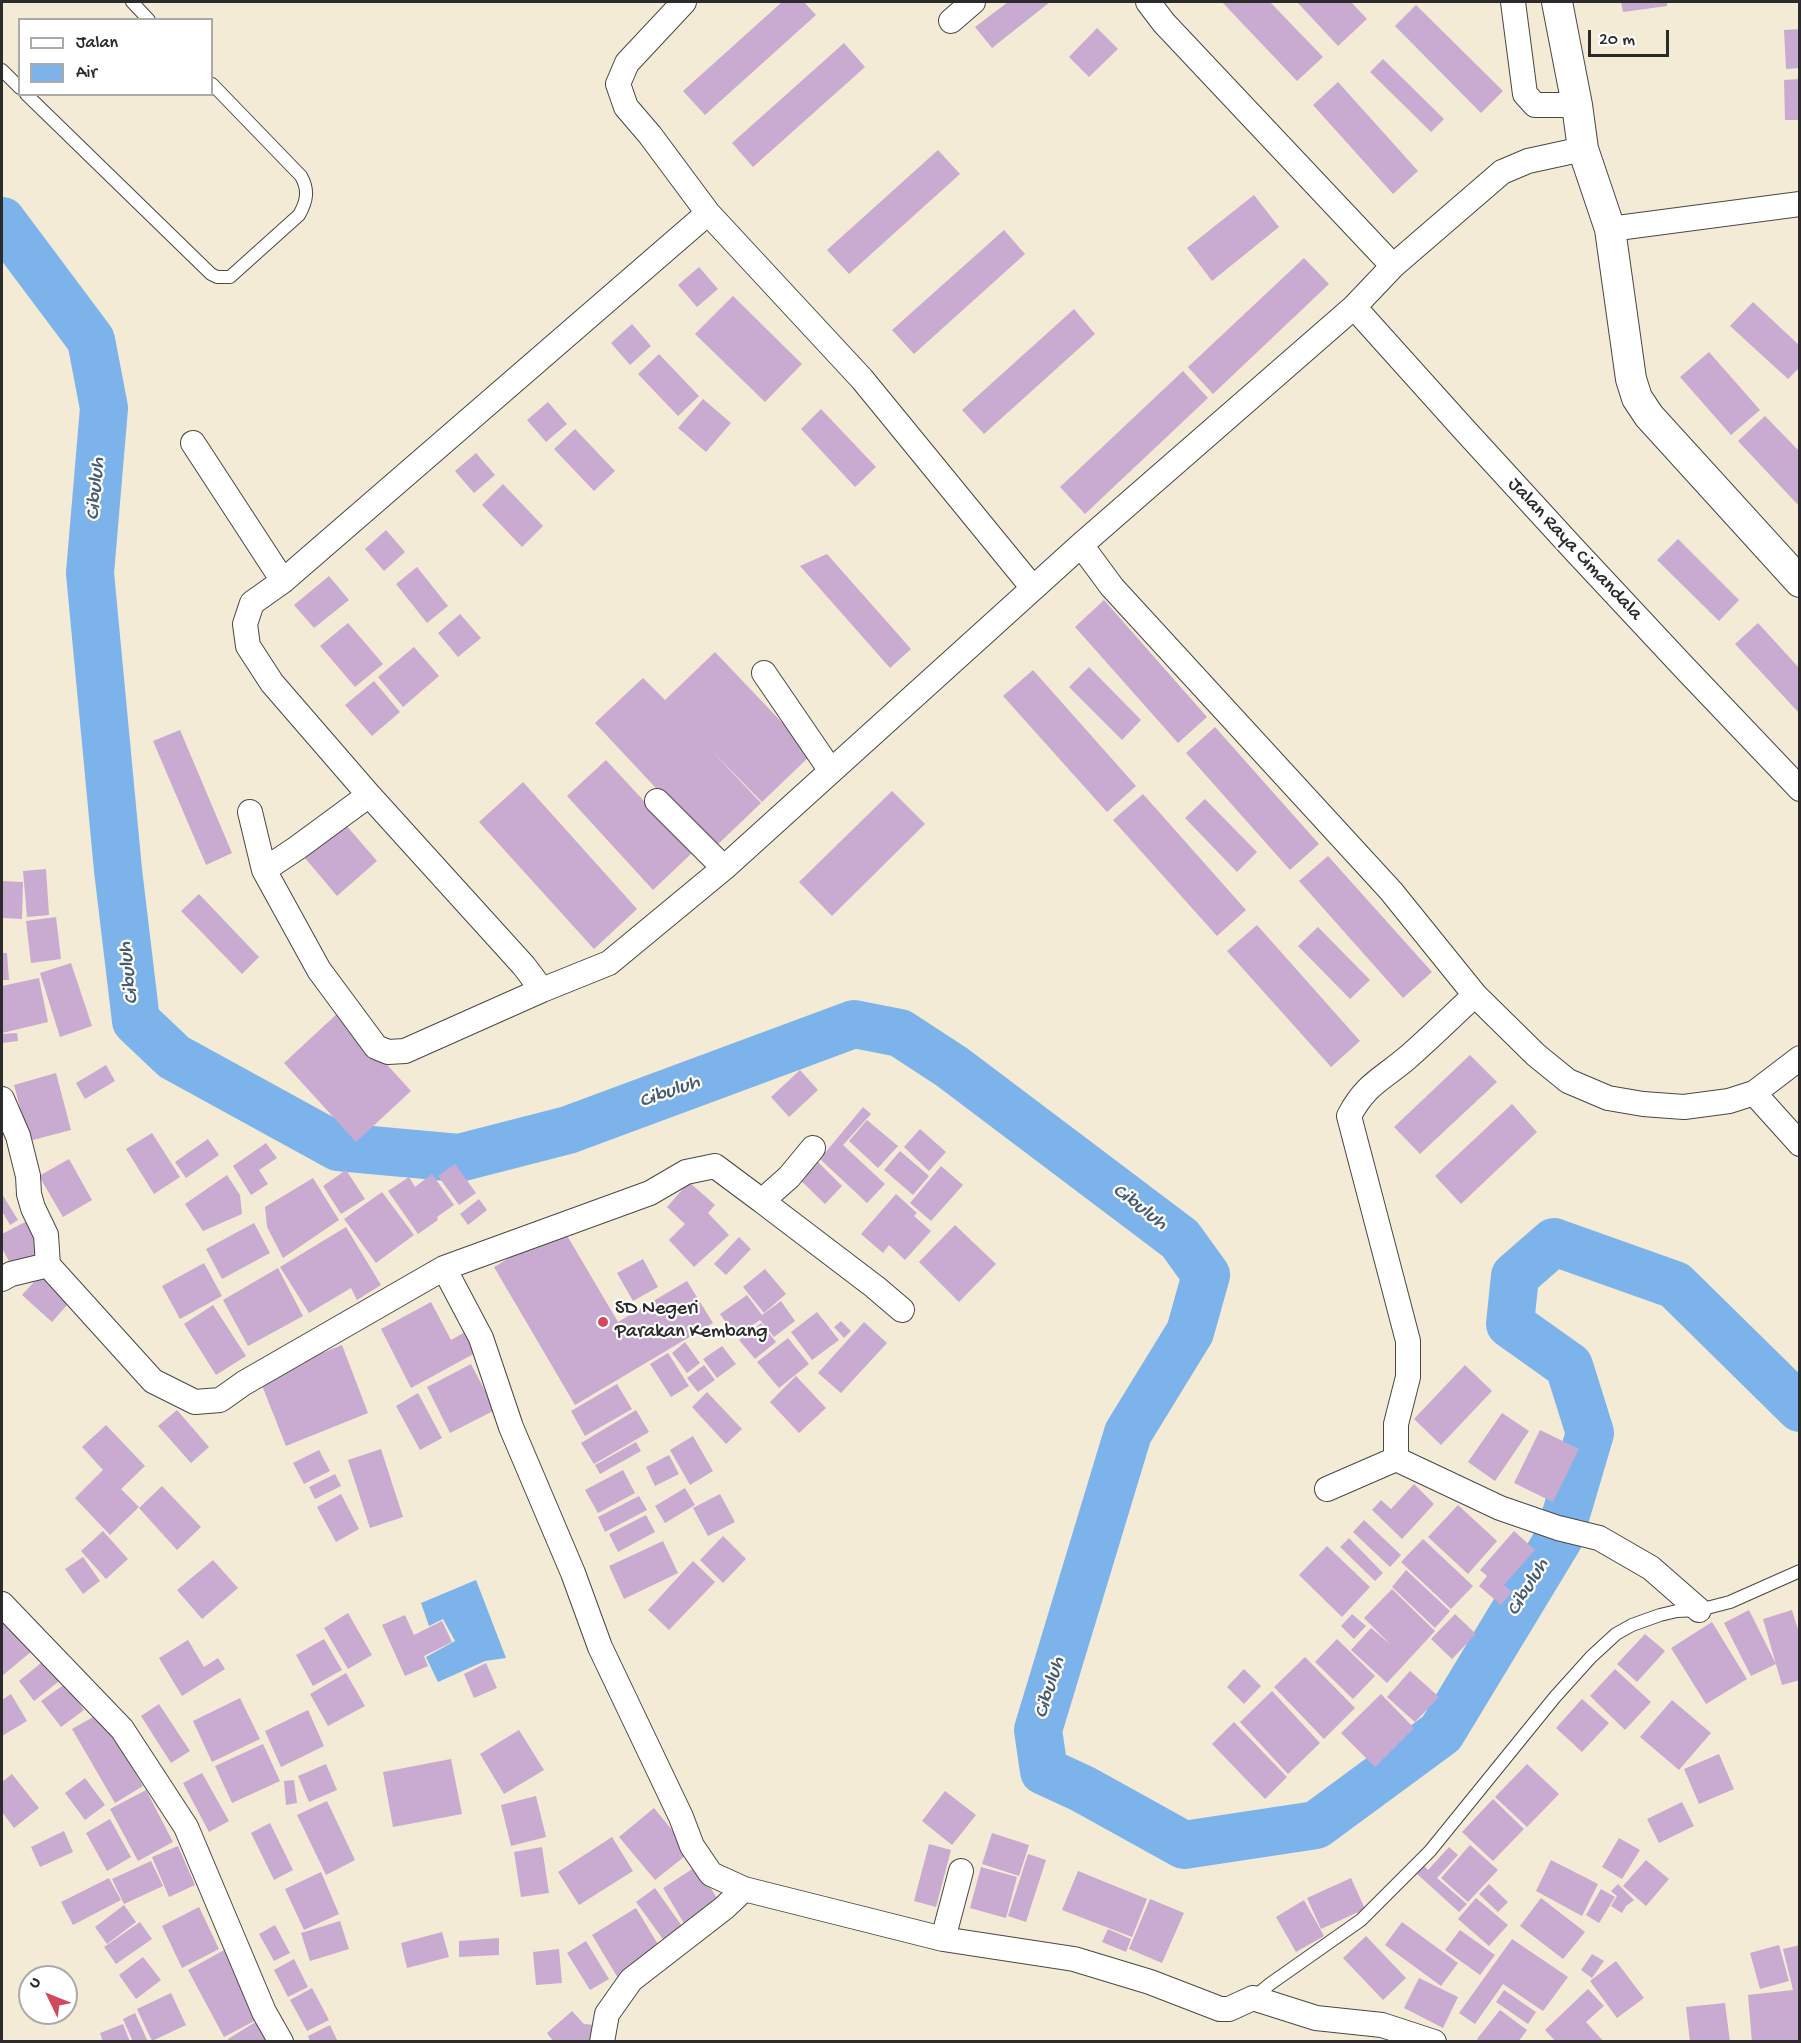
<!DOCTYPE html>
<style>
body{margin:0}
#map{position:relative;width:1801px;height:2043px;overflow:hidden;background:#f3ebd6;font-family:"Gochi Hand",sans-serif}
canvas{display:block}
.frame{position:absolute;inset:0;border:3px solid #2b2b2b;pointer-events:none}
.legend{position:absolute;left:18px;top:18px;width:195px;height:78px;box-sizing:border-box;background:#fff;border:2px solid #aaa;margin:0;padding:8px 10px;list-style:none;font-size:18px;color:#2b2b2b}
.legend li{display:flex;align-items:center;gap:12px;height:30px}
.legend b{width:30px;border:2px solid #aaa}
.north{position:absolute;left:18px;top:1965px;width:60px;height:60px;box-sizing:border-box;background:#fff;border:2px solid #aaa;border-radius:50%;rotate:313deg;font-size:16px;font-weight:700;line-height:24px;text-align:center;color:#2b2b2b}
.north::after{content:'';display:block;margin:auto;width:21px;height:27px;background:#d1495b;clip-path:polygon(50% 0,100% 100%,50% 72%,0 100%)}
.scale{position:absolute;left:1588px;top:30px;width:81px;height:27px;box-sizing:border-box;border:3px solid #2b2b2b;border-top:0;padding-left:8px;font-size:18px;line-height:21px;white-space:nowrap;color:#2b2b2b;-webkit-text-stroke:4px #fff;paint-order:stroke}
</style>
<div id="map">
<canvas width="1801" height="2043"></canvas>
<div class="frame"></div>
<ul class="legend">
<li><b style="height:8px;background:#fff"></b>Jalan</li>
<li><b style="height:16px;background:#7cb3eb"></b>Air</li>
</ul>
<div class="north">U</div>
<div class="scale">20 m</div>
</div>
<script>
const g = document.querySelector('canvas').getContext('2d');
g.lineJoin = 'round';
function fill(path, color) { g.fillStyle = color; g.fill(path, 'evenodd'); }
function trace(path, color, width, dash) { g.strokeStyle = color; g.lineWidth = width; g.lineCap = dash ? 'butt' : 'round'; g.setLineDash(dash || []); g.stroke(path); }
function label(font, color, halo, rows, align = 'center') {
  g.font = font + ' "Gochi Hand",sans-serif'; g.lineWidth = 4.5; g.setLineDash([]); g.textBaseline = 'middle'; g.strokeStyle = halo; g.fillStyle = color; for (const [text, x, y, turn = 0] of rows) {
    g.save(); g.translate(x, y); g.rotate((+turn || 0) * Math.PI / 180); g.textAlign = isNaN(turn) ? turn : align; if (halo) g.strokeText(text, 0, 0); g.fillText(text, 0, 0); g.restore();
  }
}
const water = new Path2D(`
 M476,1580L506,1658L485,1661L438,1682L426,1657L455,1641L443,1619L429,1626L421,1603Z`);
const river = new Path2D(`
 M2,221L91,340L104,408L90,573L118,870L136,1021L174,1057L338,1147L459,1158L568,1130L854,1024L900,1033L952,1067L1180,1239L1206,1275L1190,1332L1128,1433L1038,1730L1044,1771L1083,1789L1184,1845L1316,1825L1441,1733L1559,1538L1590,1433L1569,1366L1510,1324L1515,1276L1554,1242L1675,1285L1800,1408`);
const building = new Path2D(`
 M782,2H804L816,15L705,115L683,91Z
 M1008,2H1050L992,48L975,27Z
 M1222,2H1270L1323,57L1297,81Z
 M1297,2H1351L1367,19L1338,46Z
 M1621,2H1667V6L1623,12Z
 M1416,5L1503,91L1481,113L1395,26Z
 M1097,28L1118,49L1089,77L1069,57Z
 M1800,29V68L1786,69L1784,30Z
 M844,43L865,67L753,167L732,143Z
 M1383,59L1444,119L1431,132L1370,72Z
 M1800,79V120H1785L1784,80Z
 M1338,82L1418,171L1393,194L1313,105Z
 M938,150L960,174L849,274L827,250Z
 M1254,195L1279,227L1212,281L1187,248Z
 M1004,230L1025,254L914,354L892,330Z
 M1304,258L1329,284L1213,394L1188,367Z
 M699,267L718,289L697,307L678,285Z
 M733,296L802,364L765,402L695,334Z
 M1753,302L1800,346V367L1788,379L1730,326Z
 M1074,309L1095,334L984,434L962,410Z
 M632,324L651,346L630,365L611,343Z
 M1709,352L1760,410L1731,435L1680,377Z
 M659,354L699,396L678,416L638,374Z
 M1183,371L1208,398L1085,514L1060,487Z
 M703,399L731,423L706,452L678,428Z
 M548,402L567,424L546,442L527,420Z
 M821,409L876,467L855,487L801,429Z
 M1765,416L1800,452V507L1738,441Z
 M575,429L615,471L594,491L554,449Z
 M476,453L495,475L474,493L455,471Z
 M503,484L543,526L522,547L482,505Z
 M386,530L405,552L384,571L365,549Z
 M1678,539L1739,600L1719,621L1657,560Z
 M827,554L911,649L890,668L800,566Z
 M417,567L448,606L427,623L396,584Z
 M329,576L349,600L314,628L294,605Z
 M1104,600L1207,717L1178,743L1075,627Z
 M460,614L481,638L458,657L438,633Z
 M348,623L383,664L355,687L320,646Z
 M1758,623L1800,669V714L1735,644Z
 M414,647L439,676L403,707L378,677Z
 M715,652L812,754L762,802L709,748L761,803L713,849L595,723L643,678L665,700Z
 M1089,667L1141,720L1122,740L1069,687Z
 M1033,670L1136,786L1107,812L1003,696Z
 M374,681L400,712L372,736L345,705Z
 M1215,727L1319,844L1290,870L1186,753Z
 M180,730L232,853L206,865L153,741Z
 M606,760L692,853L653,890L567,796Z
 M523,782L637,909L594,949L479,822Z
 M892,791L925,824L832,916L799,882Z
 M1143,794L1246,910L1217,936L1113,820Z
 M1205,799L1257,852L1237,872L1185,818Z
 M345,824L377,861L337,896L305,858Z
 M1328,856L1432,972L1403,998L1299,881Z
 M46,869L49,915L27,917L23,871Z
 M2,881L23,882L22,919L2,918Z
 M199,894L259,957L242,974L181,911Z
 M56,917L61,959L31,963L26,921Z
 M1257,925L1360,1041L1331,1067L1227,951Z
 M1318,927L1370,980L1350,999L1298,946Z
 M2,953H7L9,980H2Z
 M71,963L92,1026L60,1037L40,973Z
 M39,978L48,1022L2,1033V986Z
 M339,1012L411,1091L356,1142L284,1063Z
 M17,1033L18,1041L2,1043V1034Z
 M1470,1055L1497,1082L1420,1154L1394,1127Z
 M106,1065L115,1081L85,1099L76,1083Z
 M800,1070L818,1090L789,1117L771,1097Z
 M56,1073L71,1130L29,1141L14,1085Z
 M1512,1104L1537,1132L1461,1204L1435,1176Z
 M863,1107L871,1114L843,1145L885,1184L867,1203L820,1159Z
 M867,1120L898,1146L878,1168L849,1141Z
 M920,1129L946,1152L929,1171L904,1147Z
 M152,1133L180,1177L154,1194L126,1149Z
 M208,1139L219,1155L186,1178L175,1162Z
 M266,1143L277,1158L259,1170L268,1184L251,1195L233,1166Z
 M900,1151L929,1176L913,1195L884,1170Z
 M813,1157L842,1186L825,1204L795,1175Z
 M69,1159L92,1200L63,1217L39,1176Z
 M455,1164L476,1193L459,1205L438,1176Z
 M941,1166L963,1185L931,1221L910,1203Z
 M346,1170L365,1199L341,1214L323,1186Z
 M432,1174L454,1205L437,1217L438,1220L418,1234L388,1191L409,1177L415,1187Z
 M227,1175L240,1195L242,1214L203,1231L185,1204Z
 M313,1178L339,1220L283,1258L267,1227L265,1207Z
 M689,1182L715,1205L708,1213L729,1235L694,1267L669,1240L685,1224L667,1207Z
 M382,1192L414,1235L376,1263L344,1219Z
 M2,1194L18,1220L10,1225L2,1211Z
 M896,1194L917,1213L914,1216L931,1231L905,1260L889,1245L883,1253L861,1234Z
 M479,1199L487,1210L468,1225L460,1214Z
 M29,1220L44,1250L12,1267L2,1248V1234Z
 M254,1223L270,1253L222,1279L206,1249Z
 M955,1225L996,1264L959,1302L919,1262Z
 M346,1227L381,1285L357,1300L351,1288L309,1313L280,1267Z
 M562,1227L618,1322L687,1281L713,1323L575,1405L494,1267Z
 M739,1237L751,1249L726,1275L714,1264Z
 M643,1259L658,1287L633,1301L617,1273Z
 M204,1263L222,1296L180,1319L162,1286Z
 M278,1268L303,1316L248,1346L223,1300Z
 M46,1269L75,1296L52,1322L22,1295Z
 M765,1269L786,1294L764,1313L743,1287Z
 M747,1295L762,1315L781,1301L795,1321L774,1337L760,1320L736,1337L720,1314Z
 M431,1302L451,1340L467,1331L479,1351L411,1388L381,1329Z
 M213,1305L246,1356L216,1375L184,1324Z
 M817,1312L839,1340L812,1360L791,1332Z
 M841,1321L851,1331L844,1338L834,1327Z
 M864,1322L887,1343L841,1393L818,1373Z
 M761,1323L776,1342L755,1359L739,1340Z
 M788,1338L809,1364L779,1388L757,1362Z
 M685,1342L700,1363L687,1373L672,1353Z
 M342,1345L368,1413L286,1446L259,1378Z
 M722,1346L736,1364L717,1378L703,1359Z
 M668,1353L689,1386L671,1397L650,1364Z
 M471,1364L495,1410L450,1433L427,1387Z
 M704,1365L715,1380L698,1392L687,1378Z
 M1465,1365L1492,1391L1441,1445L1414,1419Z
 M796,1376L826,1408L799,1433L770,1402Z
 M617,1384L632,1409L585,1436L571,1411Z
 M707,1392L742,1429L726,1444L692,1407Z
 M418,1393L442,1438L420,1450L396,1406Z
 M177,1410L209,1447L191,1463L158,1426Z
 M636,1410L649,1432L594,1464L581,1443Z
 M1502,1413L1529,1431L1495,1481L1468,1462Z
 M106,1425L145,1466L121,1489L139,1507L110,1535L75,1498L103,1470L82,1447Z
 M1540,1430L1579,1449L1553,1502L1514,1483Z
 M693,1436L713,1471L690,1485L670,1450Z
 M636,1442L641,1451L600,1474L595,1465Z
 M381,1449L403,1517L370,1528L348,1460Z
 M319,1450L330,1471L304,1484L293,1463Z
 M669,1455L679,1474L655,1486L646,1467Z
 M623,1470L635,1493L598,1513L585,1490Z
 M335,1474L341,1486L315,1499L309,1487Z
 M1414,1484L1434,1504L1402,1539L1372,1510L1381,1500L1391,1509Z
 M162,1486L201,1527L177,1550L139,1508Z
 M685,1488L695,1505L665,1523L655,1506Z
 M341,1494L359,1529L336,1542L317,1507Z
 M720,1494L735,1522L708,1536L693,1508Z
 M639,1496L647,1510L605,1532L598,1517Z
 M1458,1505L1497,1541L1468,1574L1428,1537Z
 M646,1515L655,1532L618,1552L609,1534Z
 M1364,1520L1401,1555L1390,1567L1353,1532Z
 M103,1531L128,1559L106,1579L81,1551Z
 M1514,1531L1535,1550L1504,1585L1512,1592L1501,1605L1479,1586L1487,1576L1480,1570Z
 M723,1536L746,1559L723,1583L700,1560Z
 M1349,1538L1383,1573L1375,1581L1340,1547Z
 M1423,1539L1473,1586L1451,1609L1401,1562Z
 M663,1541L678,1573L624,1599L609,1566Z
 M1327,1546L1370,1587L1342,1617L1299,1575Z
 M83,1557L100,1581L83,1594L65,1569Z
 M213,1560L238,1588L202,1619L177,1590Z
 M693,1561L715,1582L669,1630L648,1610Z
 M1406,1570L1450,1611L1435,1628L1392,1587Z
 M1392,1589L1435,1631L1387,1683L1351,1650L1371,1628L1391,1645L1364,1618Z
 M1749,1610L1776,1664L1751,1676L1724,1623Z
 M1792,1610L1800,1636V1680L1782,1685L1763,1619Z
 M348,1613L372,1655L348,1669L324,1628Z
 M2,1614L32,1651L2,1676Z
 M1352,1614L1366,1626L1354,1639L1341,1626Z
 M1455,1614L1476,1634L1452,1659L1431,1639Z
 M405,1615L414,1635L442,1621L452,1642L424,1656L428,1666L405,1676L382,1625Z
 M1712,1622L1747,1679L1706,1704L1671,1648Z
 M1645,1634L1665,1651L1637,1682L1617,1664Z
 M324,1639L342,1670L313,1686L296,1655Z
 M1337,1639L1375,1676L1353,1699L1315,1662Z
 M188,1640L204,1667L218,1658L225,1669L182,1696L159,1658Z
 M1305,1657L1355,1708L1324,1739L1274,1687Z
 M47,1658L63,1678L34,1701L19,1681Z
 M486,1663L497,1688L474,1698L464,1674Z
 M1244,1669L1261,1686L1244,1704L1227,1687Z
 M1615,1669L1651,1702L1625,1730L1590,1696Z
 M1410,1671L1439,1697L1415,1722L1387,1697Z
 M346,1673L365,1706L328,1726L310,1694Z
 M65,1684L84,1710L61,1727L41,1701Z
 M1272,1691L1320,1743L1288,1774L1240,1722Z
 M11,1694L27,1721L2,1736V1700Z
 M1381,1694L1414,1728L1375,1767L1341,1733Z
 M240,1698L260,1739L212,1762L193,1721Z
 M1582,1699L1609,1723L1582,1752L1556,1728Z
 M1672,1700L1711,1733L1679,1770L1640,1737Z
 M159,1704L190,1751L171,1763L141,1716Z
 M308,1710L324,1746L281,1767L265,1731Z
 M100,1713L143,1786L115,1803L72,1729Z
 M1234,1722L1287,1777L1265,1799L1212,1744Z
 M519,1730L544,1770L504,1794L480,1754Z
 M263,1744L280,1781L232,1803L215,1766Z
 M1719,1754L1734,1789L1699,1804L1684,1769Z
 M451,1759L462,1814L393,1827L383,1772Z
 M326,1764L337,1790L309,1802L298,1776Z
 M1527,1764L1559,1794L1527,1827L1495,1797Z
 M202,1773L229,1821L209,1832L183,1783Z
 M12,1774L39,1808L14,1828L2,1812V1782Z
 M85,1778L105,1805L85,1820L65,1793Z
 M294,1780L297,1803L286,1805L284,1781Z
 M146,1790L173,1842L138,1861L110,1809Z
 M945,1791L976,1815L952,1845L922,1821Z
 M536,1796L546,1837L511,1846L501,1805Z
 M1493,1799L1524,1829L1493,1861L1462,1832Z
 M327,1801L355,1860L326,1875L297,1815Z
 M1682,1802L1694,1826L1659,1843L1647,1819Z
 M654,1808L690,1852L655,1880L619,1837Z
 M110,1819L131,1857L107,1871L86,1833Z
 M270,1823L293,1870L274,1880L251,1833Z
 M64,1831L73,1852L40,1867L31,1847Z
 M992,1833L1029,1845L1019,1876L982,1864Z
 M612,1837L633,1871L579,1905L558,1872Z
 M1619,1838L1640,1850L1622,1879L1602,1867Z
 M929,1844L951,1850L936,1907L914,1901Z
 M1470,1845L1498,1870L1468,1902L1441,1878Z
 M178,1846L195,1885L169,1897L152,1857Z
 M542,1847L549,1893L521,1897L514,1852Z
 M1449,1847L1458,1855L1437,1878L1467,1904L1459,1912L1416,1873L1423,1865L1428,1870Z
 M1028,1854L1046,1860L1026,1922L1008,1916Z
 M1551,1860L1598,1884L1582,1916L1536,1891Z
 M1646,1860L1669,1879L1646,1906L1623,1886Z
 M151,1861L163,1886L124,1904L112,1879Z
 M697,1866L720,1903L685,1925L663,1888Z
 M981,1867L1017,1877L1006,1918L970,1908Z
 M1078,1871L1147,1899L1132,1937L1062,1910Z
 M321,1872L339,1914L304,1930L285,1889Z
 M109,1878L121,1900L73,1925L61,1902Z
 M1351,1878L1365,1909L1321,1929L1307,1898Z
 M1489,1884L1508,1902L1498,1912L1479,1894Z
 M1618,1884L1634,1900L1626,1906L1622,1913L1611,1906L1617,1896L1611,1891Z
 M655,1888L684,1929L665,1942L636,1902Z
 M1601,1889L1615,1897L1599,1923L1586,1915Z
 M1476,1898L1508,1925L1489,1946L1458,1919Z
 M1541,1898L1585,1932L1563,1959L1520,1926Z
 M1150,1899L1184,1913L1162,1963L1129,1949Z
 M1304,1900L1324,1936L1296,1952L1276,1917Z
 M124,1905L136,1922L107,1944L95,1927Z
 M199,1907L219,1949L182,1968L162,1926Z
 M636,1908L662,1951L618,1978L592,1935Z
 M340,1921L349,1949L310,1961L301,1933Z
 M140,1922L152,1939L116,1964L104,1947Z
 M1402,1922L1458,1963L1441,1986L1385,1945Z
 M275,1925L290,1953L274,1961L259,1934Z
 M1108,1929L1131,1939L1126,1952L1102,1942Z
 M1460,1930L1495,1955L1480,1975L1445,1950Z
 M442,1932L449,1957L407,1968L401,1943Z
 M1366,1936L1406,1978L1383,2000L1343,1958Z
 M499,1938V1955L459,1957V1941Z
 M1512,1939L1568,1977L1543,2011L1503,1984L1475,2024L1459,2013Z
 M586,1941L609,1979L590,1990L567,1953Z
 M1779,1945L1789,1981L1760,1989L1750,1953Z
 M1800,1945V2042H1752L1748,1995L1793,1990L1783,1949Z
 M559,1949L562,1983L536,1985L533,1952Z
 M224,1950L260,2018L224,2037L188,1970Z
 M1592,1954L1604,1961L1592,1978L1581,1970Z
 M143,1957L161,1980L136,1999L119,1975Z
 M294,1959L308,1987L288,1997L274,1970Z
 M1616,1961L1644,1998L1617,2018L1590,1981Z
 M1419,1978L1458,1997L1443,2028L1404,2008Z
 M312,1988L329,2020L307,2031L290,2000Z
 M1588,1989L1604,2006L1586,2022L1604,2042H1556L1545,2030Z
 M1504,1990L1536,2012L1528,2024L1496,2002Z
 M171,1993L186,2025L152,2041L137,2009Z
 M1725,2003L1730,2042H1690L1686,2007Z
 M1500,2010L1527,2030L1518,2042H1480L1477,2039Z
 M572,2011L584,2024L596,2025V2042H554L547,2033Z
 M135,2013L148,2042H133L123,2019Z
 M257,2021L269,2042H229L228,2039Z
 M123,2024L130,2042H103L100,2033Z
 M330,2025L338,2042H310L308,2036Z`);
const service = new Path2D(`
 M132,2L149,20
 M2,70L20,88
 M26,94L211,274L217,277H230L299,215C307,201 309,190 301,176L212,84
 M1253,1998L1270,1984L1361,1920L1430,1851L1555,1697L1591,1657L1616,1634L1632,1625L1660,1615L1677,1611L1699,1610L1730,1602L1800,1571`);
const minor = new Path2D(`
 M684,2L627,63L618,84L626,107L650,135L708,213L862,379L1033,588
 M1148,2L1164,23L1393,266
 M1513,2L1525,94L1535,105H1577
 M951,21L973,2
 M708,213L283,581L252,603L245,624L248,646L272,683L369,795L524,966L542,990L609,963L724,868L1081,545L1354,307L1393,266L1502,172L1528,161L1583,149
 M1610,229L1800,204
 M1354,307C1500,471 1648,631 1800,789
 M193,443L283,581
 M1081,545L1112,587L1391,891L1475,995L1536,1055L1568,1081L1608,1098L1643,1104L1684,1107L1729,1101L1754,1093L1800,1144
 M764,673L831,771
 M657,801L724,868
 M250,812L264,870L297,848L369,795
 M264,870L319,970L376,1047L388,1052L405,1051L542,990
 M1754,1093L1800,1058
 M2,1099L18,1136L28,1176L29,1194L33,1208L46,1235L48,1265
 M762,1201L875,1287L902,1310
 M444,1268L481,1338L511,1427L573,1573L600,1647L681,1817L692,1846L711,1874L744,1889L943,1939L1074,1959L1150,1982L1220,2009H1229L1253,1998L1316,2018L1382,2025L1434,2042
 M2,1279L11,1274L48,1265L153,1381L195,1402L220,1400L244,1383L444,1268L650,1193L686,1172L715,1166L762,1201L789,1177L813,1148
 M1396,1459V1424L1408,1377V1341L1349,1116C1366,1084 1381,1080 1407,1058C1430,1038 1452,1016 1475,995
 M1327,1489L1396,1459L1500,1508L1558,1528L1599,1538L1651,1568L1699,1610
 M2,1604L122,1729L186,1827L264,2012L281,2042
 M943,1939L961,1871
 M602,2042L607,2014L631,1980L724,1908L744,1889`);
const tertiary = new Path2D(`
 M1557,2L1577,105L1583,149L1610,229L1631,379L1637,398L1649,416L1800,582`);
const markers = [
 [603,1322,6,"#d1495b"]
];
const streetNames = [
 ["Jalan Raya Cimandala",1574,550,47]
];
const poiNames = [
 ["SD Negeri",615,1310],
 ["Parakan Kembang",615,1333]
];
const waterNames = [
 ["Cibuluh",97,489,-85],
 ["Cibuluh",130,973,-97],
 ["Cibuluh",670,1093,-20],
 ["Cibuluh",1139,1208,37],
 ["Cibuluh",1529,1588,-59],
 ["Cibuluh",1051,1688,-73]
];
fill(water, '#7cb3eb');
trace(river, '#7cb3eb', 48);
fill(building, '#c9aad1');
trace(service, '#494845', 14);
trace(minor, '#494845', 26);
trace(tertiary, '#494845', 32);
trace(service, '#fff', 12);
trace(minor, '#fff', 24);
trace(tertiary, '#fff', 30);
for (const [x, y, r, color] of markers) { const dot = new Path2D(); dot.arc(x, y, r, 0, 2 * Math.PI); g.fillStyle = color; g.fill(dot); trace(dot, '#fff', 2); }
label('20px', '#2b2b2b', '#fff', streetNames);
label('20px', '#2b2b2b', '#fff', poiNames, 'left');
label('italic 21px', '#475b6e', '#fff', waterNames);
</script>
